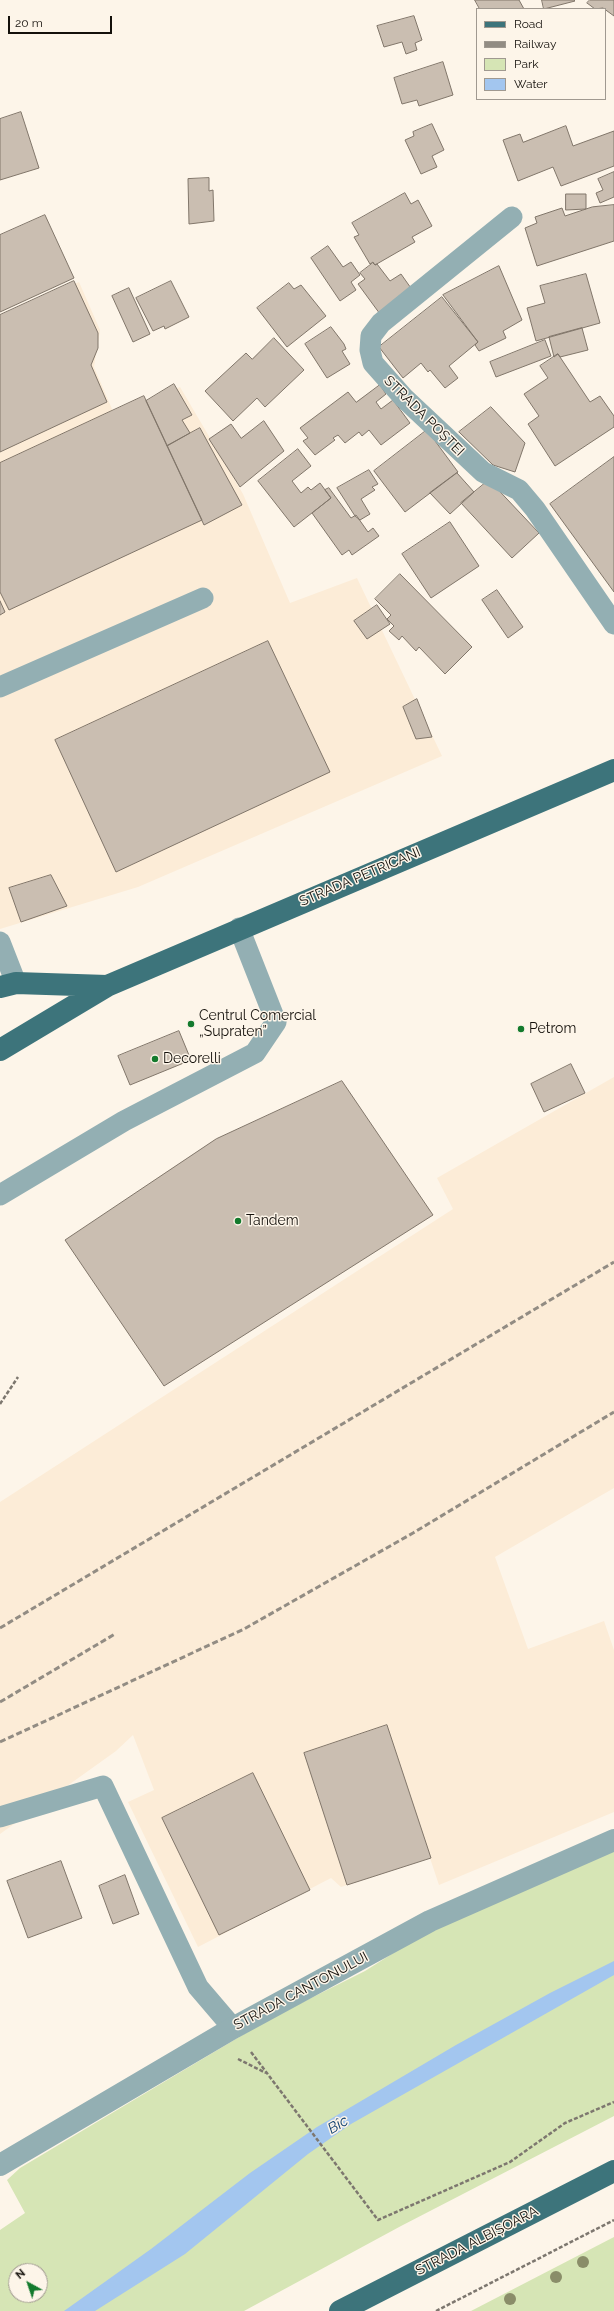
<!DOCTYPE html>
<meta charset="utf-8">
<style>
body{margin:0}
#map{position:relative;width:614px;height:2311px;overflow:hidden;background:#fdf5e9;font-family:Raleway,sans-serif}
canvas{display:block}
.legend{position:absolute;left:476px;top:8px;width:130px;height:92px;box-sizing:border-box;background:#fdf5e9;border:1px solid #a09990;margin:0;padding:5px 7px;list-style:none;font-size:12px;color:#14100b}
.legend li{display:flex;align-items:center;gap:8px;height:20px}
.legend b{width:20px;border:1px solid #a09990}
.north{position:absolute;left:8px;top:2263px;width:40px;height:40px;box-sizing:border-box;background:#fdf5e9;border:1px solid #a09990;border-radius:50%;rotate:320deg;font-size:11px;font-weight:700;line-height:16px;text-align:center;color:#14100b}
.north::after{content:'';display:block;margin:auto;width:14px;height:18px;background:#137a2d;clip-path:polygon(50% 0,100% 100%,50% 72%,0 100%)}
.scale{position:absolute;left:8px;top:16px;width:104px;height:18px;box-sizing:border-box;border:2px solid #14100b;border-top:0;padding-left:5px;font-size:12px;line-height:14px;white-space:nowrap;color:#14100b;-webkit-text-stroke:3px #fdf5e9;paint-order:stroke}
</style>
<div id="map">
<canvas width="614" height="2311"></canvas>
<ul class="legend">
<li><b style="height:5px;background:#3d747b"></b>Road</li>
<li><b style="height:5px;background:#928c83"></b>Railway</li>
<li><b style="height:11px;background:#d6e5b5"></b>Park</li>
<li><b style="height:11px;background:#a3c6ef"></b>Water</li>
</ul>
<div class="north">N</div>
<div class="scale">20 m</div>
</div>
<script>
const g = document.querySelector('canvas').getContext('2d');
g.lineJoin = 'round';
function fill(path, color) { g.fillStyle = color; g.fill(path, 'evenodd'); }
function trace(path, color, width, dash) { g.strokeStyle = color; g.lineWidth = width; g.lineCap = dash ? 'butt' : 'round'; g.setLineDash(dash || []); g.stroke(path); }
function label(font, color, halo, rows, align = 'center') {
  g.font = font + ' Raleway,sans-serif'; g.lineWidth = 3; g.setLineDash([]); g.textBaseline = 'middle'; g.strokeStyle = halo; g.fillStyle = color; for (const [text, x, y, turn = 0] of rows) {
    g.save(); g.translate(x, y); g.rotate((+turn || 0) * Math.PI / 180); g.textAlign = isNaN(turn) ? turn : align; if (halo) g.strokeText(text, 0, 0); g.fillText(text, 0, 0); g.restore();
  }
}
const built = new Path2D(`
 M79,282L100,330L94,367L115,416L180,387L243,494L290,603L357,578L442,756L138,887L0,929V318Z
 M614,1077V1488L495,1557L528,1649L604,1621L614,1650V1812L439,1885L430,1858L347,1885L341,1887L331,1878L198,1947L128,1802L154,1790L133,1735L116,1751L0,1834V1502L453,1209L437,1178Z`);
const green = new Path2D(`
 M614,1848V2116L401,2226L244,2311H0V2230L25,2213L7,2180L20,2168L271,2018L365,1971L447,1919ZM16,2271H40V2295H16Z
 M614,2237V2311H471Z`);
const water = new Path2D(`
 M614,1961V1975L351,2124L308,2154L185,2254L95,2311H64L151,2249L250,2173L317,2127L456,2045L550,1993Z`);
const building = new Path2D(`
 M475,0H519L524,9H480Z
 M542,0H574L575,1L544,9Z
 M590,0H614V16L603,8L595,9L587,3Z
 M414,16L422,40L415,43L417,50L406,54L402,42L384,47L377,26Z
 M443,62L453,95L419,106L417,100L402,104L394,78Z
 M21,112L39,168L0,180V119Z
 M432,124L444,150L432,156L437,167L421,174L405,140L414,136L413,132Z
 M566,126L573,146L614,131V166L561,186L553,167L518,181L503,140L520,134L523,142Z
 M614,172V197L600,203L596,193L603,190L598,179Z
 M209,178V191L213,190L214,221L189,224L188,179Z
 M405,193L411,204L418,200L432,226L412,237L415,242L375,265L373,262L370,264L354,237L359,235L352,223Z
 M566,194H586V209L566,210Z
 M614,205V241L537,266L525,228L537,223L535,217L562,208L565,216L592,207Z
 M45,215L74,278L0,312V235Z
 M328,246L343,267L351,262L360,275L351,282L356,290L340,301L311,258Z
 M373,263L375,265L377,264L390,281L401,274L413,291L380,314L358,284L365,279L360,273Z
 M499,266L522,320L503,331L506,338L479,351L475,345L478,342L443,295Z
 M586,274L600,323L536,341L527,308L545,303L540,286Z
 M74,281L98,333V348L91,365L107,402L0,452V315Z
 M171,281L189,317L165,329L164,326L153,331L136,298Z
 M289,283L294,289L301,285L326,316L287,347L257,308Z
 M129,288L150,334L133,342L112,296Z
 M442,297L478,342L449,366L458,378L445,388L430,370L428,372L421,363L403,378L379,347Z
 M331,327L344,344L346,349L342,351L350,364L327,378L305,344Z
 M582,328L588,350L560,357L558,354L554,357L549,337Z
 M274,338L304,370L265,407L257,398L233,421L205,391L246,353L252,359Z
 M545,340L551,356L496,377L490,362Z
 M558,354L590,402L600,396L614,416V427L555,466L528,424L539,416L524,394L548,378L540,366Z
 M174,384L192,415L182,420L190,433L167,446L146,401Z
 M380,385L386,394L376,402L381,409L393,400L410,423L381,445L369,430L362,436L359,432L345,443L338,435L333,438L335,440L315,455L303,441L308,438L300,428L348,392L356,402Z
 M144,396L202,520L9,610L0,592V463Z
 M491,407L525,443L515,472L493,465L459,432Z
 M264,421L284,451L240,487L209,439L231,424L241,438Z
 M200,428L242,505L204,525L167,446Z
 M427,430L458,472L405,512L374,471Z
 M298,449L311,466L292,481L301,493L308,487L311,490L320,483L331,498L294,527L258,481Z
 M614,457V592L550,504Z
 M369,470L378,484L372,487L375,490L361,499L370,514L360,520L355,516L337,488Z
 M457,473L474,492L450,514L430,493Z
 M489,480L539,533L512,558L461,503Z
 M329,488L351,518L356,515L368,532L373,528L379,536L352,555L349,550L342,555L312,513L331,498L325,490Z
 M450,522L479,566L431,598L402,554Z
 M400,574L472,647L445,674L419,647L416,651L402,636L399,640L389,631L394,626L387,619L391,615L375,599Z
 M497,590L523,627L508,638L482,600Z
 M0,601L5,612L0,615Z
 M377,605L390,624L367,639L354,621Z
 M268,641L330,772L116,872L55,740Z
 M417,699L432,737L416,739L403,707Z
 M51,875L67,906L21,922L9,888Z
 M179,1031L191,1060L130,1085L118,1056Z
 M571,1064L585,1093L544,1112L531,1084Z
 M342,1081L433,1215L164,1386L65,1240L216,1139Z
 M387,1725L431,1858L347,1885L304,1753Z
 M253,1773L310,1890L219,1935L162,1818Z
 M61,1861L82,1918L28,1938L7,1881Z
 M125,1875L139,1914L113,1924L99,1886Z`);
const path = new Path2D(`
 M0,1404L18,1377
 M251,2052L378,2220L510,2162L565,2123L614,2102
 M238,2059L266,2073
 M436,2311L614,2220`);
const service = new Path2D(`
 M512,217L381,323L371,336L370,350L373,363L404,398L483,472L519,490L535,509L614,624
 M0,687L203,598
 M0,942L16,983
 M0,1195L124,1121L255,1053L276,1022L239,928
 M0,1817L103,1786L198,1987L233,2028`);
const minor = new Path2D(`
 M0,2165L233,2028L430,1921L614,1840`);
const primary = new Path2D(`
 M0,987L16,983L107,986
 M0,1050L107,986L614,770
 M340,2311L614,2171`);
const rail = new Path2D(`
 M0,1628L614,1262
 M0,1702L115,1634
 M0,1742L244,1629L413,1533L614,1412`);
const trees = [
 [583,2262],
 [556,2277],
 [510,2299]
];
const markers = [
 [191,1024,4,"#137a2d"],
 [521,1029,4,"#137a2d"],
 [155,1059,4,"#137a2d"],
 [238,1221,4,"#137a2d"]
];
const streetNames = [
 ["STRADA POȘTEI",424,416,45],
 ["STRADA PETRICANI",360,877,-23],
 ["STRADA CANTONULUI",301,1991,-28],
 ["STRADA ALBIȘOARA",477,2241,-27]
];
const poiNames = [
 ["Centrul Comercial",199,1016],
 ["„Supraten”",199,1032],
 ["Petrom",529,1029],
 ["Decorelli",163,1059],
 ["Tandem",246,1221]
];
const waterNames = [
 ["Bîc",338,2125,-31]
];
fill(built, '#fcecd7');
fill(green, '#d6e5b5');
fill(water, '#a3c6ef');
fill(building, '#cabeb1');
trace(building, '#81766a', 1);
trace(path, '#7d776f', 2.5, [4, 2]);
trace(service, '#93afb3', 21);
trace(minor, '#93afb3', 22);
trace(primary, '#3d747b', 22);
trace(rail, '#928c83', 3, [6, 3]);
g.fillStyle = '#8a8d69';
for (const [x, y] of trees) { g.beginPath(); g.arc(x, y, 6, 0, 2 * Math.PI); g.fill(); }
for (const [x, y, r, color] of markers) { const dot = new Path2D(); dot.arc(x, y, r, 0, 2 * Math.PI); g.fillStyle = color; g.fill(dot); trace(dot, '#fdf5e9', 1.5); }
label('14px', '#14100b', '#fdf5e9', streetNames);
label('14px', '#14100b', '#fdf5e9', poiNames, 'left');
label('italic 15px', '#0b3d6f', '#fdf5e9', waterNames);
</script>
